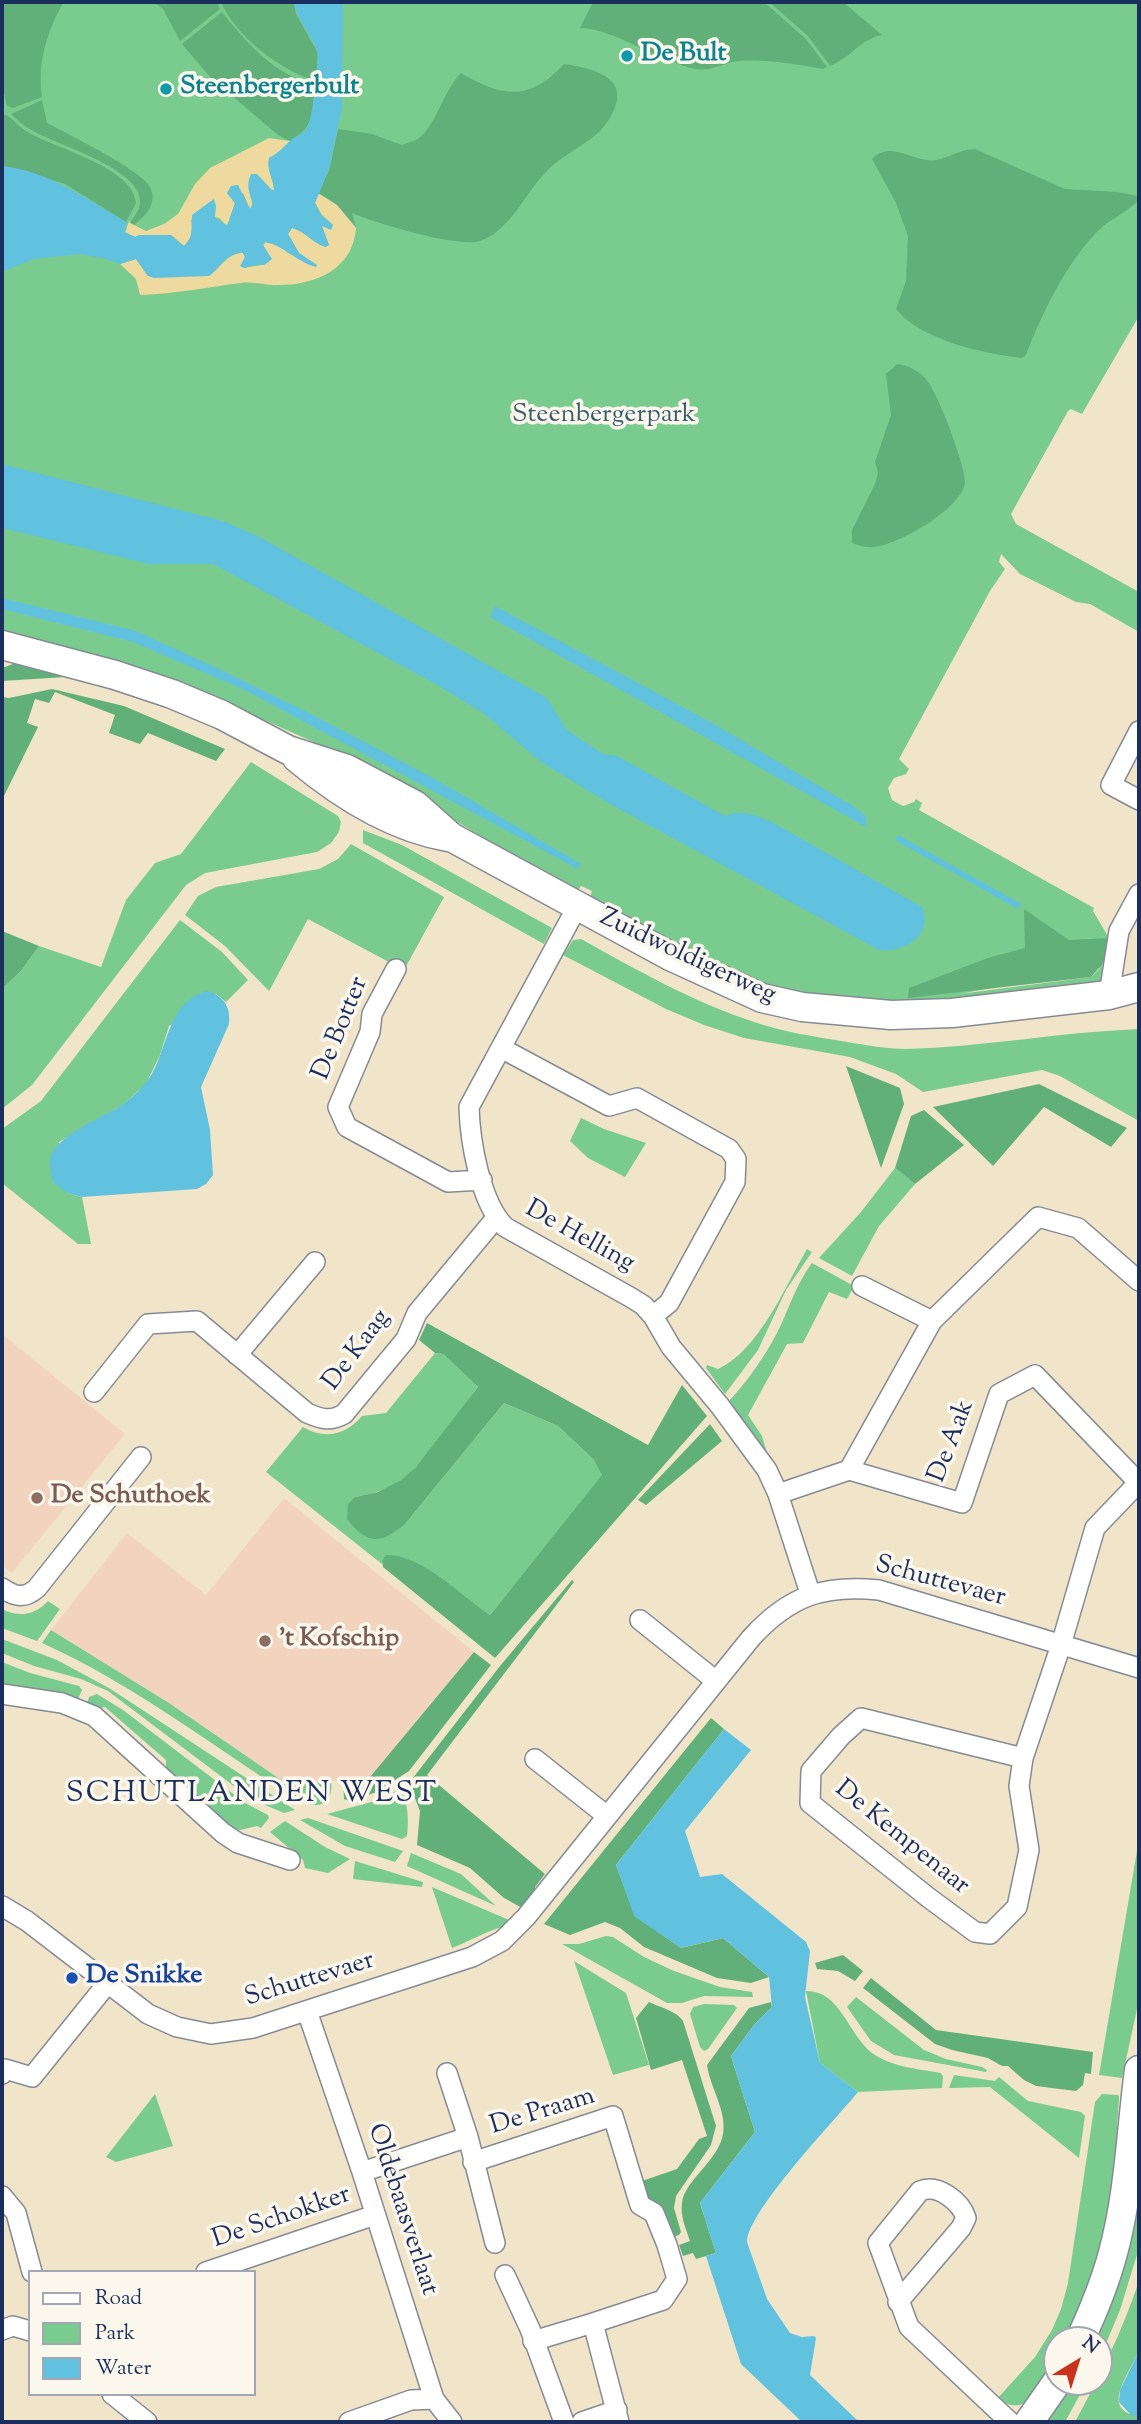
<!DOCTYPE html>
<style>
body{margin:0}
#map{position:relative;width:1141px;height:2424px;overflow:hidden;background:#f0e5c9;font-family:"Sorts Mill Goudy",serif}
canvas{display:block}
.frame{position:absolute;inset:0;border:4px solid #1b2f5e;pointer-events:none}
.legend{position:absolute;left:28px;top:2270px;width:228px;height:126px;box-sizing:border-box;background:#fbf7ec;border:2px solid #a1a7b3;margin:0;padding:9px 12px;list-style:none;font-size:21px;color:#1b2f5e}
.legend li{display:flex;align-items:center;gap:14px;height:35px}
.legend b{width:35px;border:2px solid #a1a7b3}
.north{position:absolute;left:1043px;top:2326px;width:70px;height:70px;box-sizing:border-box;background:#fbf7ec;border:2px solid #a1a7b3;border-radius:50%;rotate:38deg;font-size:19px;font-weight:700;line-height:28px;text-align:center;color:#1b2f5e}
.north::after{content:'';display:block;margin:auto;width:24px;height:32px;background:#c8321e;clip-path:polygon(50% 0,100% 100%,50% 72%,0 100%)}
</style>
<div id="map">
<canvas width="1141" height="2424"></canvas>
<div class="frame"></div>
<ul class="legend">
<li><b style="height:9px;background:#fff"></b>Road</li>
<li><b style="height:19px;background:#79cc8e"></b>Park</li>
<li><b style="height:19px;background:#60c2de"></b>Water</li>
</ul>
<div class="north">N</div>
</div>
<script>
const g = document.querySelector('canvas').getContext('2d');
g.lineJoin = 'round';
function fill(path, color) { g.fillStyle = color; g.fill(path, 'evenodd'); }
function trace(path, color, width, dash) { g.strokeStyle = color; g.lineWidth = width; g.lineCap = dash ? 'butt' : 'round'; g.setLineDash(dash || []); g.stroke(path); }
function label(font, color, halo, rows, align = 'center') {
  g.font = font + ' "Sorts Mill Goudy",serif'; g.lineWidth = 7; g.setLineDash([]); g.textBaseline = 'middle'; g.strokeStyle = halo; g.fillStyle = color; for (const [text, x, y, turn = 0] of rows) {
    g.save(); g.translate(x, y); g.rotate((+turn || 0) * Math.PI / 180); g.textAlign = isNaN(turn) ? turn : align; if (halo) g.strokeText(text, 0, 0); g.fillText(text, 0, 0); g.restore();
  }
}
const built = new Path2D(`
 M2,1334L125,1434L12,1573L2,1565Z
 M284,1498L474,1652L370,1777L290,1786L169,1703L51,1630L127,1533L206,1595Z`);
const green = new Path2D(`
 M2,2H1139V316L1082,414L1071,409L1068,411L1011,514L1016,524L1139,592V632L1090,604L1076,602L1020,574L1001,554L999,562L1005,569L990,591L899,759L909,769L906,774L894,778L888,788L892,800L903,806L914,802L916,799L922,803L919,810L1094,908L1093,911L1109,938L1102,967L1106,990L920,1010L797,993L743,979L589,900L592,891L581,886L576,893L354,760L165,676L98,655L2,631ZM1100,968L1091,977L959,994Z
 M251,762L338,816L341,822L339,832L331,843L317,852L205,873L186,885L32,1085L2,1109V989L21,971L39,946L101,967L126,900L155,863L181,854Z
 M363,830L402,845L552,928L544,944L363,843Z
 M351,844L444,897L404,970L308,919L269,991L225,946L185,915L198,896L216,887L319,869L338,859Z
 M180,920L222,952L248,980L226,1002L216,994L169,1026L160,1055L146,1084L123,1105L59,1142L67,1193L82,1197L91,1244H78L2,1183V1129L41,1101Z
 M581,939C637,970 693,1002 754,1022C784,1032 816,1037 847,1042C866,1045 887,1049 906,1049C984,1047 1061,1032 1139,1029V1121L1060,1076L1042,1070L923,1092L896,1074L850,1057L744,1038L704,1025L666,1009L563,955L573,940Z
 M581,1118L604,1129L646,1143L625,1177L588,1158L570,1141Z
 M895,1168L915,1184L879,1226L852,1276L819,1258L861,1212Z
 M807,1249L812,1252L786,1290L758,1350L725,1394L706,1368L707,1365L718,1369C759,1350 785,1287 807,1249Z
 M812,1263L854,1286L847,1299L829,1292L803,1343L787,1344L748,1415L762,1436L767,1453L729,1401C747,1382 765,1356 777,1333C789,1309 796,1284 812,1263Z
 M435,1353L443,1354L478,1387C458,1413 427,1462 401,1480C387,1490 372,1494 355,1497L406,1523L504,1403L558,1426L594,1460L599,1465L602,1476L490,1615L382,1561V1564L266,1472L303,1427C325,1440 346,1435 362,1416L386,1413Z
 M48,1601L60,1609L37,1641L2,1628V1609C19,1618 35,1615 48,1601Z
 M51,1630L169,1703L290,1786L331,1781C334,1806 316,1810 297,1800C213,1746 133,1684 42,1643Z
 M2,1639L57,1660L109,1688L295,1810L284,1813L251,1799L108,1691L81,1679L34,1666L2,1653Z
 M2,1662L30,1673L79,1686L82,1690L78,1699L2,1686Z
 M97,1694L123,1710L245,1803L268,1815L269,1818L261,1828L257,1826L240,1830L231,1828L166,1771V1760L105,1707L96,1709L87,1704L89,1697Z
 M401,1788C408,1805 409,1818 407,1836L402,1839L327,1814L379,1800Z
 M308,1818L403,1851L395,1862L345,1846L300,1820Z
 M285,1821L325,1847L350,1859L328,1873L305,1868L303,1860L270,1832Z
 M1139,1839V2000L1122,2078L1099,2075Z
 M411,1853L461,1874L496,1906L407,1866Z
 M355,1861L423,1882L422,1887L353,1879Z
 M432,1887L509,1920L510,1923L504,1927C495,1927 464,1944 452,1948Z
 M606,1936L613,1937L644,1957L674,1971L720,1987L752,1992L753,1997L704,1996L682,2003H667L562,1944H579Z
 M574,1961L626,1993L649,2065L613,2075Z
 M806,1991C840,1990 848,2034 872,2053C892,2067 918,2069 941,2073L943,2077L942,2088L858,2092L820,2063Z
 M856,1997L924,2050L946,2059L982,2067L987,2070L986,2072L894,2055L871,2041L847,2007Z
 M704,2004L734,2005L737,2008L708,2049L704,2051L700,2047L690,2014L693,2007Z
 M954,2075L995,2081L999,2077L1028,2101L1081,2112L1085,2116L1079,2158L990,2087L949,2088Z
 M155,2094L173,2146L116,2162L106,2157Z
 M1102,2094L1118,2095L1119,2097C1116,2144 1114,2192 1104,2238C1096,2273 1081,2306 1067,2340H1057C1057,2345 1058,2352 1057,2357C1056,2364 1050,2372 1046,2377C1032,2398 1024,2415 997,2399L1035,2357L1052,2330L1061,2309L1068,2283L1095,2102Z
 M1139,2189V2248L1120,2310L1099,2360V2340H1093Z
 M1139,2281C1139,2303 1141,2327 1139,2348C1136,2367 1095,2410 1139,2416V2422H1075C1100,2376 1122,2332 1139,2281Z
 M1071,2382H1087L1065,2422H1046Z`);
const forest = new Path2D(`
 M2,2H64C47,30 37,64 42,97L13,108L7,106L2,85Z
 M153,2H217L220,9L180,41L163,9Z
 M221,2H294L296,14L318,53L316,81C281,71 235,36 221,2Z
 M593,2H764L806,39L827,67L823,69C795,64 767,59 738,61C724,63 710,72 696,69C659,62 613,28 580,28Z
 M769,2H843L882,35C862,38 849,59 830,66L808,36Z
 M222,12C246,42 276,77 315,84C311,112 317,125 290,141L278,135L211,78L182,44Z
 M564,64C579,66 598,70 609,79C628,94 610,122 597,134C580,148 561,156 546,172C526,192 509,232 480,241C458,248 375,223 352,213L356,227L337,205L318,193L329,171L338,129L372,134L402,145C407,143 414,141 418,139C436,126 443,91 461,73C502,97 529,102 564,64Z
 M42,100L47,123C66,133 143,171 150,187C158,204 146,215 134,225L130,223C133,218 139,211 140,204C145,168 51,144 28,128C22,124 16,119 11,114Z
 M2,115H7C14,121 21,128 29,133C56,148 134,168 136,203L126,222L65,184L3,166Z
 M975,149L1065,189L1117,192L1139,196V200C1126,213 1109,219 1096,233C1066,264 1041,315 1026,355L1022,358C985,354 920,340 896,309L906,281L908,236L896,203L872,159C889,142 906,157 926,160C943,163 957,149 975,149Z
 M897,364C908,365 917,370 925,378C936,388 966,467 965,482C963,508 897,546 873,547C866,548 858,545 852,543V530L875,484L878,473L875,462L891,415L886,374Z
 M16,663L66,677L2,681V668Z
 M52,689L124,706L225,749L216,761L148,733L140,744L109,733L115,715L55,692L49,703L35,699L27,723L38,727L2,800V697L9,698Z
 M1024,909L1069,940L1109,938L1106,960L1091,977L908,998L909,988L988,958L1025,948Z
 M2,931L39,946L21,971L2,989Z
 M846,1066L900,1088L904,1104L881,1168Z
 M1039,1084L1127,1128L1111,1147L1044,1107L993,1166L933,1107Z
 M924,1110L964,1145L915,1184L895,1168L911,1116Z
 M427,1323L648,1445L682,1385L707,1416L495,1658L383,1567L382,1561L386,1555C422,1554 461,1596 490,1615L602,1475L594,1460L558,1426L504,1403L406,1523C381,1544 368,1546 347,1519L348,1504L355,1497L378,1492L401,1480L416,1467L478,1387L443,1354L435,1353L419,1340Z
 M710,1424L722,1441L646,1505L638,1500Z
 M572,1580L574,1582L427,1775L545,1874L535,1887L534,1898L524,1909L504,1898L470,1868L417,1845L420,1811L409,1783L500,1666Z
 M474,1652L491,1665L409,1771L377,1792L349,1801L344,1799L343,1780L370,1777Z
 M711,1718L724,1729L616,1865L635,1916L681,1948L723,1938L769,1977L751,1983L717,1978L644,1947L620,1928L605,1922L570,1935L544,1924Z
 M843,1955L863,1971L855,1981L838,1971L817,1969L815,1963Z
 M871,1978L936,2030L1093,2052L1091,2074L1085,2073L1083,2085L1076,2091L1036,2086L1024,2080L1008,2066H1002L988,2058L952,2050L935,2044L863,1988Z
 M649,2002C659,2007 677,2011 683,2021L716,2126L711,2145L676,2196L674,2208L681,2232L679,2235L673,2237L663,2207L647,2197L642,2181L677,2169L699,2139L707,2136L682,2060L651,2070L636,2018Z
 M771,2002L772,2007L754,2025L731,2056L755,2132L700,2203L716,2253L696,2259L693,2253L683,2256L679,2245L690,2241C686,2229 680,2216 682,2203C684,2181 719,2160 723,2134C727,2110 710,2088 707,2065L749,2008Z`);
const sand = new Path2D(`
 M269,138L290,141L281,152L269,158C267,171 273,178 274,190L250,194L253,207L250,209L243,193H227L235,203L227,226L219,218L215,217L214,212L191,220C193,231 192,238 184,246L171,235H139L135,237L125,233L129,221L130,223L146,231L164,224L178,214L195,184L210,168Z
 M318,193L337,205L356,228C353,269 316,285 279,285C266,286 255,281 241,283C208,287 175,294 140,295L136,279L120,264L136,259L148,276H209C220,268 229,252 243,253L245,257L244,268C252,266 262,266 269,262L263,244L265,242L281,246L288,253L317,265L299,253L288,234L292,228C307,232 314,245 329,245L321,224L333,225L322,215L315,203Z`);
const water = new Path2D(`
 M294,2H343L342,108L329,169L315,203L321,215L333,225L331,230L322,226L329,245L326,247C313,244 305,231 292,228L288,234L299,253L317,265L316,267C297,262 284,246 266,242L263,245L272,259L264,265H256L244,268L240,266L245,257L243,253C229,251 220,268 209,276L154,278L148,276L136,259L120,264L107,259L80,254L34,259L2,272V166C49,171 86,199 126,222L125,232L135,237L139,235H171L184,246C194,237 191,228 192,215L211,201L214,199L216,206L215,217L226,225L228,224L235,203L227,193L231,186L238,185L250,209L253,203C249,193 246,185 251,174H257L272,190H274C274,178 266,171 269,158C279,153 282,148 290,141C295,136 303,135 307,128C312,121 320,60 317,52C312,34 297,21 294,2Z
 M2,464L226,522L263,539L547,698L567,730L603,754L617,756L725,816C742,809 753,815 770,821L922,907C934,935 905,953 879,950L610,804L541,762L483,713L432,682L213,564H149L2,528Z
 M2,598L136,631L221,670L309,713L435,779L581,864L578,869L245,690L133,642L2,609Z
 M495,606L714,724L853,806L866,816V827L490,617Z
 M898,835L1021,904L1018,909L895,840Z
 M207,991C224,996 231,1007 229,1024L201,1087L210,1130L213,1175L206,1184L197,1189L82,1197L67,1193L53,1182C52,1176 49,1167 50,1161C52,1137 101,1118 119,1107C128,1101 137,1093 144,1085C169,1058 163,1003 207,991Z
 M724,1729L751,1750L685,1831L700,1877L722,1874L806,1942L810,1951L805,1997L820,2063L858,2092C835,2120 747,2212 747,2242L767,2299L790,2333L802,2337L814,2336L816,2338L810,2375L859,2422H802L741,2364L706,2256L716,2253L700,2203L755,2132L731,2056L754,2025L772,2007L769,1977L723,1938L681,1948L634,1916L616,1865Z
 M1139,2351V2416L1131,2415L1119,2402L1120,2390Z`);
const street = new Path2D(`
 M1139,731L1111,785L1139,800
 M577,907L469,1107C470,1141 480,1202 505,1227L630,1297L643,1305L653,1316L671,1347L720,1406L767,1470L778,1494L810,1593
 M396,969L372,1014L370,1032L338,1107L347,1127L448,1182L482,1180
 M1109,995L1119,931L1139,894
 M501,1048L609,1106L637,1098L729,1149L736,1159L735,1182L669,1303L653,1316
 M862,1286L932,1321
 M237,1355L315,1262
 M94,1392L148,1324L197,1321L307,1413C321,1419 330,1422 344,1414L406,1339L417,1313L496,1218
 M849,1470L932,1321L1038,1217L1078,1228L1139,1281
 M778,1494L849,1470L962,1503L999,1394L1035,1375L1139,1483
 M2,1588C15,1597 25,1599 37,1588L141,1457
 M640,1620L716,1681
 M2,1694L62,1703L94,1716L223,1833L238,1843L290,1860
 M1023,1758L861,1718L841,1736L811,1771L810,1803L929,1898L975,1932L990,1934L1017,1907L1029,1850L1019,1786L1023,1758L1061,1645L1095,1528L1139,1482
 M535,1759L607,1816
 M2,1906L27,1921L148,2014L177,2027L211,2034L253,2028L472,1957L502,1941L526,1917L751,1638C789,1596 824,1584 879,1590L1139,1668
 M307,2011L362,2172L434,2399L452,2422
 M447,2073L468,2137L495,2243
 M2,2074L5,2069L32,2077L107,1984
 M473,2162L613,2116L640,2205L654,2213L667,2245L677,2279L663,2300L593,2323L619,2422
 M362,2172L468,2137
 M2,2196L16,2213L32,2272
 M206,2272L375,2215
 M505,2275L530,2329L564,2422
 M898,2302L961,2228L966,2218C961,2202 938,2183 920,2191L878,2243L909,2327L1010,2422
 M2,2330L13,2326L30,2331
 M533,2341L593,2323
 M112,2394L147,2422
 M349,2422L411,2400L434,2399
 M582,2422L617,2410`);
const secondary = new Path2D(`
 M2,645L115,675L172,694L222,715L288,750L347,769L415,805L451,837L670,956L762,998L802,1007L891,1015L952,1013L1109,995L1139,987
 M297,758C341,795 391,827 448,837
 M1080,2340C1093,2312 1105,2283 1113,2253C1129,2194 1131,2131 1139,2070
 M1029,2422L1057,2382`);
const markers = [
 [627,56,7,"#0f9aa8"],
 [166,89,7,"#0f9aa8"],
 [37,1498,7,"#8d6e63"],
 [265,1641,7,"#8d6e63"],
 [72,1978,7,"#1a4fb4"]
];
const cultureNames = [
 ["De Bult",641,56],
 ["Steenbergerbult",180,89]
];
const parkNames = [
 ["Steenbergerpark",604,417]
];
const streetNames = [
 ["Zuidwoldigerweg",687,958,25],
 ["De Botter",342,1029,-68],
 ["De Helling",579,1238,29],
 ["De Kaag",358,1351,-53],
 ["De Aak",953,1442,-69],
 ["Schuttevaer",940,1583,15],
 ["De Kempenaar",901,1839,39],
 ["Schuttevaer",310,1981,-17],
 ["De Praam",543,2113,-17],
 ["Oldebaasverlaat",401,2210,72],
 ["De Schokker",282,2219,-19]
];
const educationNames = [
 ["De Schuthoek",51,1498],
 ["'t Kofschip",279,1641]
];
const transitNames = [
 ["De Snikke",86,1978]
];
const quarterNames = [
 ["SCHUTLANDEN WEST",252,1796]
];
fill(built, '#f2d4be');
fill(green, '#79cc8e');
fill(forest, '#62b079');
fill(sand, '#eeda9e');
fill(water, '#60c2de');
trace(street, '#868a94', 22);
trace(secondary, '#868a94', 31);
trace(street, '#fff', 19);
trace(secondary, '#fff', 28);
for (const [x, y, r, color] of markers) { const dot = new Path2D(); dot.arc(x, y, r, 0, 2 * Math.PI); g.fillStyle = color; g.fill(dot); trace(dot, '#fbf7ec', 2.5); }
label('bold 26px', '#0d838f', '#fbf7ec', cultureNames, 'left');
label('26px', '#375e6c', '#fbf7ec', parkNames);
label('26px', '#1b2f5e', '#fbf7ec', streetNames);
label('bold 26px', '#785e54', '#fbf7ec', educationNames, 'left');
label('bold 26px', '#164399', '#fbf7ec', transitNames, 'left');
g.letterSpacing = '2px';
label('30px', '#1b2f5e', '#fbf7ec', quarterNames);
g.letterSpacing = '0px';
</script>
